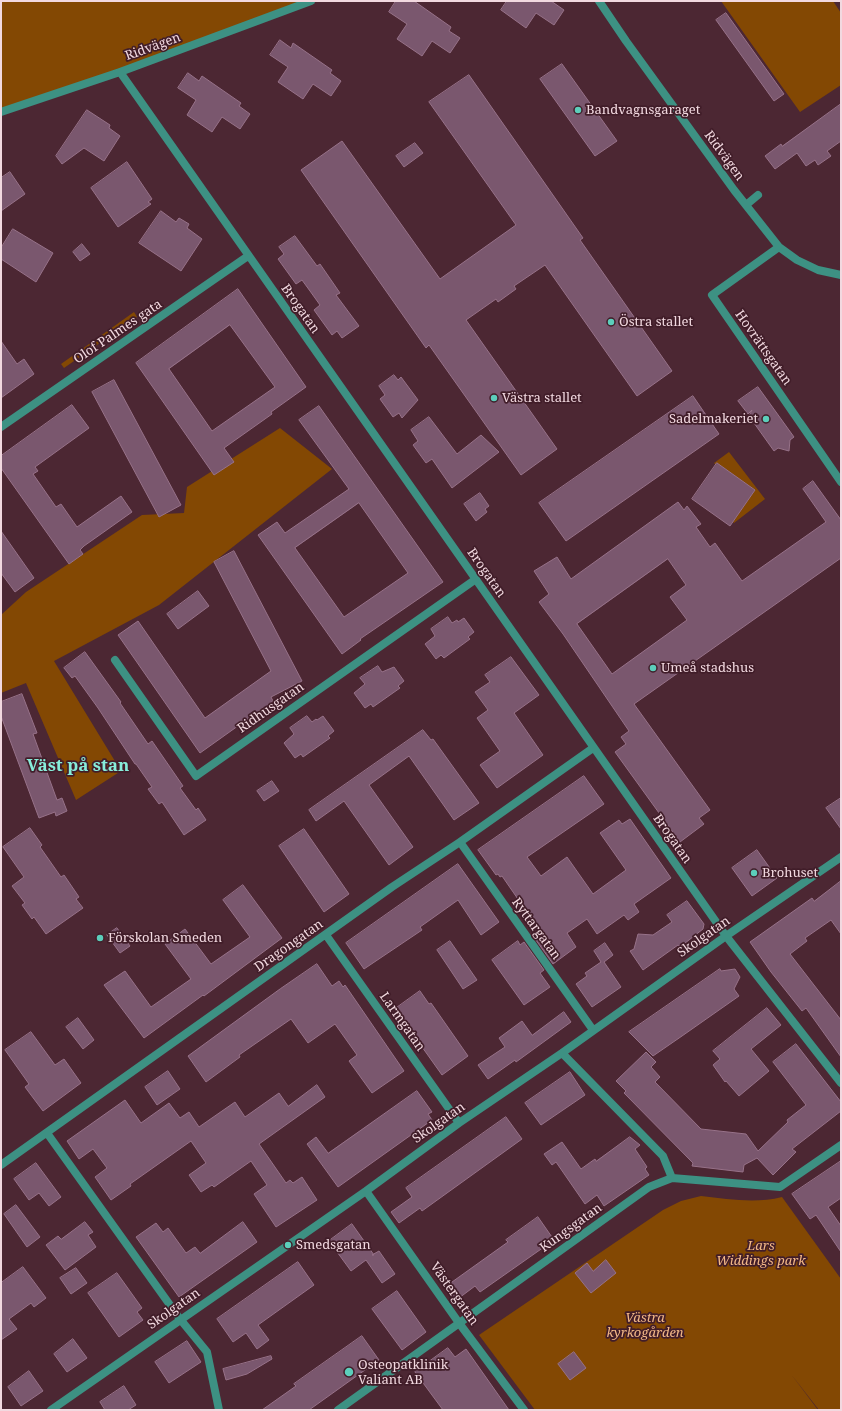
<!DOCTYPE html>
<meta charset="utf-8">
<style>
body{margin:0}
#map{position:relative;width:842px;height:1411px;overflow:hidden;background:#4c2733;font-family:"Noto Serif",serif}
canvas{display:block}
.frame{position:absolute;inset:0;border:2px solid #f2d9e0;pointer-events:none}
</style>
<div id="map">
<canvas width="842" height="1411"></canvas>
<div class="frame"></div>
</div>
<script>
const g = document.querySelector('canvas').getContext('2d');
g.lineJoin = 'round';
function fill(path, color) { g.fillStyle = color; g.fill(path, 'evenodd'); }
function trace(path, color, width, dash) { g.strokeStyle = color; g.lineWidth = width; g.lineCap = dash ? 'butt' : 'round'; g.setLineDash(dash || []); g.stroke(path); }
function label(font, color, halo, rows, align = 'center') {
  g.font = font + ' "Noto Serif",serif'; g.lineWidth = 3.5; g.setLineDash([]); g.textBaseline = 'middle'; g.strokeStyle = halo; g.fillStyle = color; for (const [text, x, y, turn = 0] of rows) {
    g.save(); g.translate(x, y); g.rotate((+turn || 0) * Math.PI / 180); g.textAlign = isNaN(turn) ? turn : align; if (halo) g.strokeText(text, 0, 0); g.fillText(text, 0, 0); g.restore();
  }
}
const green = new Path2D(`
 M1,1H311L1,112Z
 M721,1H833L841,13V85L800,112Z
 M134,312L137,317L64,368L61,364Z
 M280,428L332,469L159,605L54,661L121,771L76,800L26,683L1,693V615L26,592L142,515L184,513L187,487Z
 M729,452L765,499L734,523L733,522L755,490L717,463L716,465L714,463Z
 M701,1196C728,1199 755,1204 782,1197L841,1279V1410H819L791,1374L818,1410H535L479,1335L663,1210L681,1201Z`);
const building = new Path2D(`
 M396,1H414L451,27L449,31L460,38L450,53L432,41L422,56L397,39L407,24L389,12Z
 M507,1H551L564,10L554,25L536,13L526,28L501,10Z
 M726,13L784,94L774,101L716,20Z
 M280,40L291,48L293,43L332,70L330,73L341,81L331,96L313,84L303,99L278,82L288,67L270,55Z
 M562,64L617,141L595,156L540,79Z
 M188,73L199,81L202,76L241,103L239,106L250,114L240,129L222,117L212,132L187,115L196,100L178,88Z
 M469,75L583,238L580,240L672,371L637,396L545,265L514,286L516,289L498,302L496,299L466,320L557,449L521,475L429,345L426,348L301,170L342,141L440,279L516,225L429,102Z
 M841,104V141L827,151L831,156L818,165L815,160L806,166L797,153L775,169L765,156L781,144L782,146Z
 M87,110L110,125L109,128L120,136L104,161L84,148L62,164L56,156Z
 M415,143L423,153L404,167L396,156Z
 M127,162L152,199L148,202L151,204L118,227L91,188Z
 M10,172L25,194L1,211V178Z
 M161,211L176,222L179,218L189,224L187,228L202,239L181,271L139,243Z
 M13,229L53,253L36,282L1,259V248Z
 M295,236L317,266L320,264L340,293L336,295L359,326L342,338L337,331L332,335L314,310L320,305L310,291L302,280L296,284L278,259L284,254L279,247Z
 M82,244L90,254L80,261L73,252Z
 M238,289L306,387L271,412L272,414L224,448L234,462L214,475L136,363ZM230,325L275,387L212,431L169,369Z
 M1,341L17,364L24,359L34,374L1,398Z
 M394,375L398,380L401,377L418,400L402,418L399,413L393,417L380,399L385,395L379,386Z
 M114,380L181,505L159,517L92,392Z
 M758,387L794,437L790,440L789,451L778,448L774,451L749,416L752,410L748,414L738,401Z
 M693,396L719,434L566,541L539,503Z
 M72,405L89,428L35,467L38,471L33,474L56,507L61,504L77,527L121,496L132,512L84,546L80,550L83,554L69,564L1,468V456Z
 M319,406L443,582L360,639L361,640L342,654L258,535L277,522L285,533L349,489L299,420ZM359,503L408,573L344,617L295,548Z
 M429,417L457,454L481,435L499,452L452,488L432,459L426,463L413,445L418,441L411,430Z
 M717,463L755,490L730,526L692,499Z
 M813,481L841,520V558L634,704L710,810L699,818L704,824L680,842L615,752L626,744L621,737L629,731L563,634L539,602L549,594L534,571L557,557L571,579L678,502L684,510L687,506L701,524L696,527L710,547L715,543L742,581L826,522L803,489ZM668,559L686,585L670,597L687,620L612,674L577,624Z
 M480,493L489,506L485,509L487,512L476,521L464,504Z
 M1,531L34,578L15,592L1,573Z
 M234,551L302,681L271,697L273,701L200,753L118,635L138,621L205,718L271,671L214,562Z
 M198,591L209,606L178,629L167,614Z
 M448,617L452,623L457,620L458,622L464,618L474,632L468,637L470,639L444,658L441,655L436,659L425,644L435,636L431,629Z
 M85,652L121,702L120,703L148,744L152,741L183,786L180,788L196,810L198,808L206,820L184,835L162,802L159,804L148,789L152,787L136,764H135L98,708L75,676L72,678L64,668Z
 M511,657L539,695L514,713L543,755L497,788L480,765L500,751L477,718L488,710L475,692L490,682L485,675Z
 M378,666L382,672L394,667L404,681L398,686L400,688L373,707L371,704L365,708L354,693L365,684L360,678Z
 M22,694L37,733L33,734L57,800L62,798L67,811L56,816L55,812L39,818L1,716V702Z
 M307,716L312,722L316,719L317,720L323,716L334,731L328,736L330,738L303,757L301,754L295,758L284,743L294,734L290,728Z
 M423,730L431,740L433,739L479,803L454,820L409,756L369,785L413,847L389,865L344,801L316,821L309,810Z
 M584,776L604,804L527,857L541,876L567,857L593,894L626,870L600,833L619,820L622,824L630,819L671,878L634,904L639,912L628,920L624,915L597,934L587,919L567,933L576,947L553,964L533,936L540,931L502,876L500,877L498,874L496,875L478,850Z
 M272,781L279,791L264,801L257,791Z
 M841,798V829L826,808Z
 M30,828L42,845L40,847L61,877L64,875L79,897L76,899L83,908L46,934L34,917L32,919L22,905L25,903L12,886L24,877L3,847Z
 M304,829L349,894L324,912L279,846Z
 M757,850L777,878L752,896L732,868Z
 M458,864L499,922L481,935L458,900L420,927L422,930L364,969L346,943Z
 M841,881V934L831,920L805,938L807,941L790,954L841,1020V1057L806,1008L802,1011L771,972L750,942L812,898L814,901Z
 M243,885L282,938L204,996L203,995L144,1038L104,985L125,971L151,1007L191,979L165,944L185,929L211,964L250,937L223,900Z
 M687,901L704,924L703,929L680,947L678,945L643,970L630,951L634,949L638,934L653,935L672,922L667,915Z
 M117,928L130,946L120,953L107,935Z
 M450,941L477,980L463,989L437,950Z
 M518,941L520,945L524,942L544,970L540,973L550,987L524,1005L492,960Z
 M605,943L613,955L604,962L621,987L592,1007L576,984L587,976L585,973L601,962L594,951Z
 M317,964L332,986L339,981L343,987L345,985L404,1071L372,1093L349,1061L357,1055L335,1024L308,1043L291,1019L239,1055L240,1057L206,1082L188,1056L280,989Z
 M720,969L721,971L735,969L740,977L734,989L739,996L682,1036L653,1056L629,1032Z
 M420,991L429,1004L431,1003L468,1056L442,1075L395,1009Z
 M767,1008L781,1025L751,1049L769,1071L739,1096L726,1081L725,1082L713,1065L720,1059L713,1051Z
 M564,1012L571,1022L516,1062L515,1060L488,1079L478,1065L505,1047L499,1038L522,1021L532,1035Z
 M78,1018L94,1040L83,1049L66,1027Z
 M31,1032L55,1065L64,1059L81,1083L43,1111L25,1087L29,1084L5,1050Z
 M796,1044L841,1102V1111L792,1149L796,1152L773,1175L757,1158L744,1165L743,1172L692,1166L693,1163L624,1093L626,1091L616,1081L646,1052L656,1062L651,1067L660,1077L655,1082L701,1129L746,1134L758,1151L788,1122L787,1120L806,1105L773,1062Z
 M168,1071L180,1089L157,1105L145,1087Z
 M570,1072L585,1095L541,1125L525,1103Z
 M317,1085L325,1097L259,1144L286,1183L290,1180L293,1183L302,1177L317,1200L276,1227L254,1194L267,1185L251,1161L214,1187L212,1185L201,1192L189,1175L206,1163L191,1141L130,1184L131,1186L111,1200L95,1177L107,1168L93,1149L79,1159L67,1141L125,1100L141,1123L169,1103L180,1118L189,1112L199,1127L235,1102L245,1117L279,1093L288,1106Z
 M417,1091L432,1112L428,1114L432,1120L338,1187L307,1144L316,1137L328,1153Z
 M506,1117L522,1139L422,1211L420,1208L399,1223L391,1212L412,1197L406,1188Z
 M630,1137L640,1145L635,1149L647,1167L645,1169L649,1175L604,1206L597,1195L585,1204L556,1162L552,1165L544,1154L562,1142L581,1169L595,1159L596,1161Z
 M841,1161V1198L828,1207L841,1226V1252L816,1215L810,1219L792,1194Z
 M36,1163L61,1197L49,1206L39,1193L29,1200L14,1179Z
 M16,1205L40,1237L27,1247L4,1214Z
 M538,1217L554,1240L480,1292L475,1286L455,1301L445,1287L508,1242L506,1240Z
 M85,1222L93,1232L88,1235L96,1247L65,1270L46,1245L58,1236L61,1239Z
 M243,1222L257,1242L179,1297L136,1237L156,1223L163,1232L168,1228L186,1253L195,1247L200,1253Z
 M352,1224L374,1255H372L379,1251L395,1274L382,1283L366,1260L351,1271L329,1241Z
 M606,1260L616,1273L591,1293L575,1273L587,1263L593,1271Z
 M298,1262L314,1285L258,1325L269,1340L257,1349L246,1333L233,1342L217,1319Z
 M23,1267L46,1298L34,1307L31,1303L9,1319L17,1329L1,1340V1283Z
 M76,1268L87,1283L71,1294L60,1278Z
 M117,1273L142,1308L137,1312L143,1320L119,1337L88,1293Z
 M397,1291L426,1332L402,1350L372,1309Z
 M362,1336L379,1360L309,1410H262L296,1386L294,1384Z
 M73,1339L87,1358L67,1372L54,1354Z
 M187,1341L201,1362L169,1383L155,1362Z
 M448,1348L455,1357L466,1349L509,1410H443L415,1372Z
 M574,1352L586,1368L570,1380L558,1364Z
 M271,1356L272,1359L247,1374L226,1380L223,1369Z
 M29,1371L43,1391L21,1406L8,1387Z
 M124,1386L136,1405L128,1410H105L100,1402Z`);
const minor = new Path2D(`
 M599,1L626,41L734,190L779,247L797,260L818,270L841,275
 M120,72L726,936L841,1083
 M1,112L120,72L311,1
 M746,205L758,195
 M779,247L712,295L841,482
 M1,427L248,256
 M115,660L196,776L476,579
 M460,842L593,1030
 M326,935L459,1123
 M562,1053L663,1156L672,1178
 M47,1133L180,1319L207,1352L219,1410
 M1,1165L392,887L460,842L593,748
 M366,1191L459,1323L524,1410
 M51,1410L366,1191L459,1123L562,1053L726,936L841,857
 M338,1410L649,1187L672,1178L780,1187L841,1145`);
const markers = [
 [578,110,4,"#5ccebb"],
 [611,322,4,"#5ccebb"],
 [494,398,4,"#5ccebb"],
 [766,419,4,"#5ccebb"],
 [653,668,4,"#5ccebb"],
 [754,873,4,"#5ccebb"],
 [100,938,4,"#5ccebb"],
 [288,1245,4,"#5ccebb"],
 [349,1372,5,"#5ccebb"]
];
const streetNames = [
 ["Ridvägen",153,47,-20],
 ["Ridvägen",724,156,54],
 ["Brogatan",300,309,55],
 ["Olof Palmes gata",118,332,-34],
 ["Hovrättsgatan",763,348,55],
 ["Brogatan",486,573,55],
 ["Ridhusgatan",271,708,-35],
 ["Brogatan",672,839,55],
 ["Ryttargatan",536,929,54],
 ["Skolgatan",704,937,-35],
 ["Dragongatan",289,946,-35],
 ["Larmgatan",402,1022,55],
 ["Skolgatan",439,1123,-35],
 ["Kungsgatan",571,1228,-36],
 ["Västergatan",454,1294,55],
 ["Skolgatan",174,1309,-35]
];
const poiNames = [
 ["Bandvagnsgaraget",586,110],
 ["Östra stallet",619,322],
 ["Västra stallet",502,398],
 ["Sadelmakeriet",758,419,"right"],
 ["Umeå stadshus",661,668],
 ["Brohuset",762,873],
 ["Förskolan Smeden",108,938],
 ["Smedsgatan",296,1245],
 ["Osteopatklinik",358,1365],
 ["Valiant AB",358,1380]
];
const parkNames = [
 ["Lars",761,1246],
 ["Widdings park",761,1261],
 ["Västra",645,1318],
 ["kyrkogården",645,1333]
];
const districtNames = [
 ["Väst på stan",78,766]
];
fill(green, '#834803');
fill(building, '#7a576e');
trace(building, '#977289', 1);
trace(minor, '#3d9183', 8);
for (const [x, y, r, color] of markers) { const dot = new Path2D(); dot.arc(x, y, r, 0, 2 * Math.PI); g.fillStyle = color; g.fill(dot); trace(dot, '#411d29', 1.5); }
label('13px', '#f2d9e0', '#411d29', streetNames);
label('13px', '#f2d9e0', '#411d29', poiNames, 'left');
label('italic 13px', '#f3b887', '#411d29', parkNames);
label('bold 17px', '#87edda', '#411d29', districtNames);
</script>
